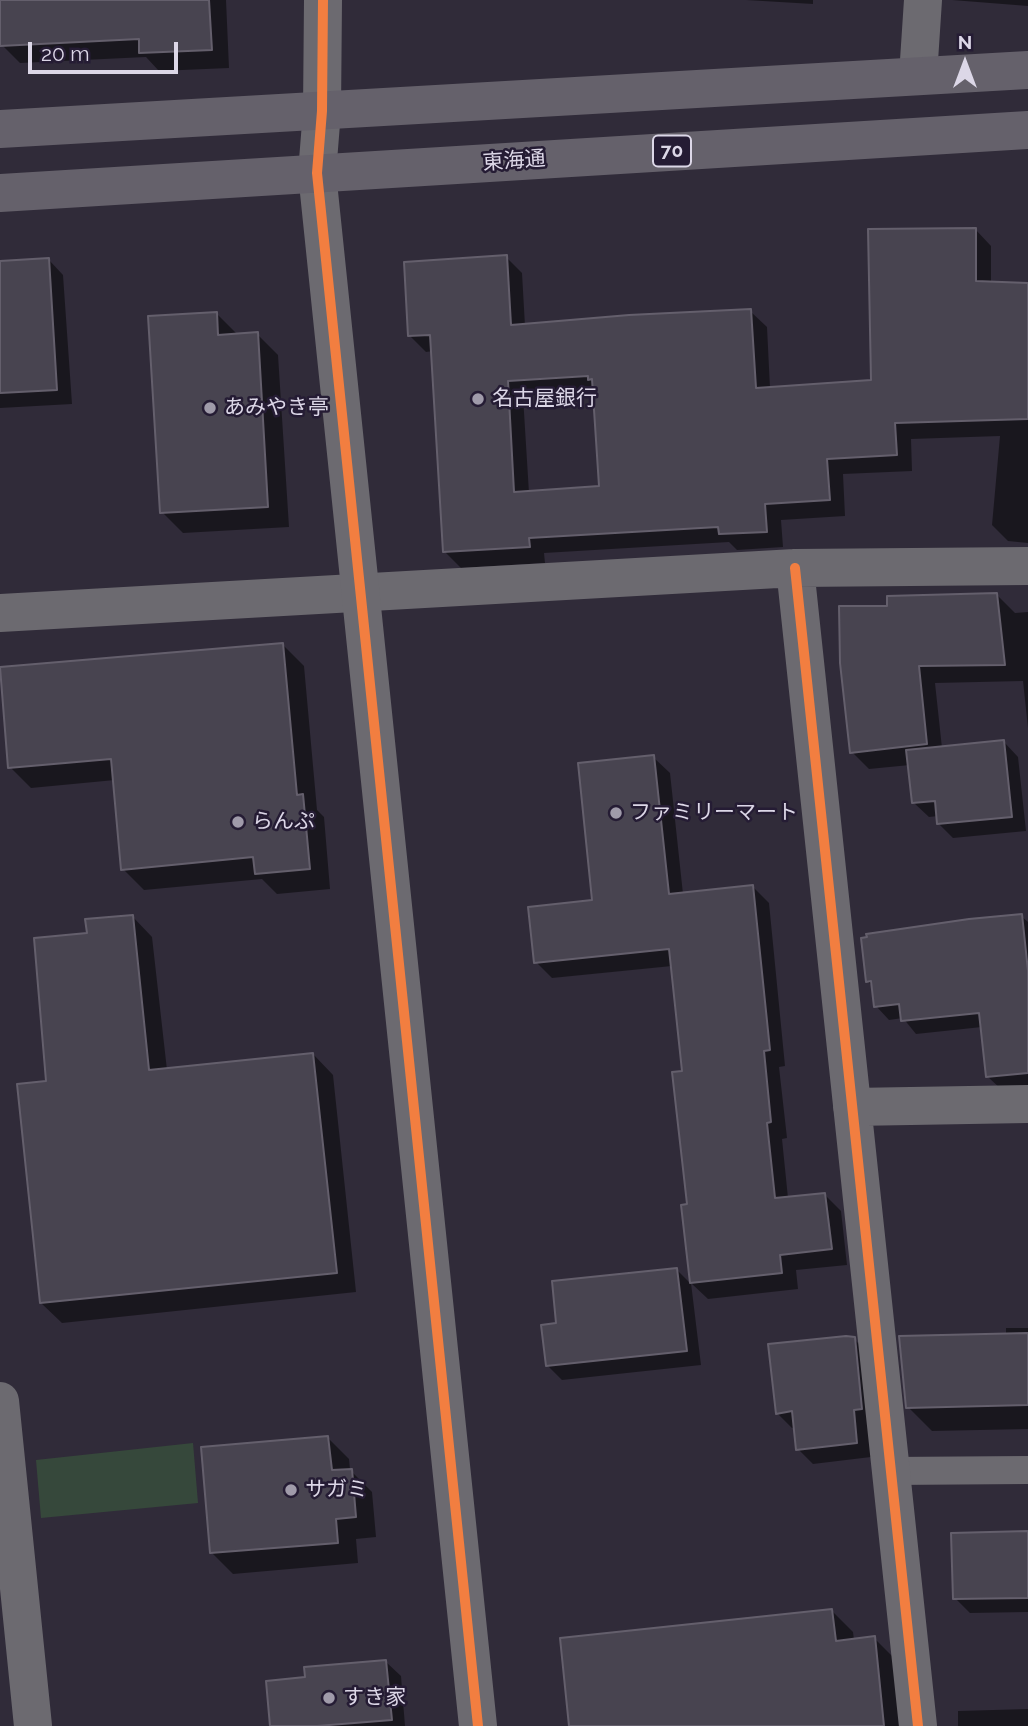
<!DOCTYPE html>
<meta charset="utf-8">
<style>
body{margin:0}
#map{position:relative;width:1028px;height:1726px;overflow:hidden;background:#302b39;font-family:Raleway,sans-serif}
canvas{display:block}
.north{position:absolute;left:930px;top:28px;width:70px;height:70px;-webkit-text-stroke:5px #251c34;paint-order:stroke;rotate:0deg;font-size:19px;font-weight:700;line-height:28px;text-align:center;color:#dcd7e7}
.north::after{content:'';display:block;margin:auto;width:24px;height:32px;background:#dcd7e7;clip-path:polygon(50% 0,100% 100%,50% 72%,0 100%)}
.scale{position:absolute;left:28px;top:42px;width:150px;height:32px;box-sizing:border-box;border:4px solid #dcd7e7;border-top:0;padding-left:9px;font-size:21px;line-height:24px;white-space:nowrap;color:#dcd7e7;-webkit-text-stroke:5px #251c34;paint-order:stroke}
</style>
<div id="map">
<canvas width="1028" height="1726"></canvas>
<div class="north">N</div>
<div class="scale">20 m</div>
</div>
<script>
const g = document.querySelector('canvas').getContext('2d');
g.lineJoin = 'round';
function fill(path, color) { g.fillStyle = color; g.fill(path, 'evenodd'); }
function trace(path, color, width, dash) { g.strokeStyle = color; g.lineWidth = width; g.lineCap = dash ? 'butt' : 'round'; g.setLineDash(dash || []); g.stroke(path); }
function label(font, color, halo, rows, align = 'center') {
  g.font = font + ' Raleway,"Noto Sans JP",sans-serif'; g.lineWidth = 5; g.setLineDash([]); g.textBaseline = 'middle'; g.strokeStyle = halo; g.fillStyle = color; for (const [text, x, y, turn = 0] of rows) {
    g.save(); g.translate(x, y); g.rotate((+turn || 0) * Math.PI / 180); g.textAlign = isNaN(turn) ? turn : align; if (halo) g.strokeText(text, 0, 0); g.fillText(text, 0, 0); g.restore();
  }
}
const green = new Path2D(`
 M193,1443L198,1503L41,1518L36,1460Z`);
const shadow = new Path2D(`
 M0,0H226L229,68L159,71L146,57L20,63L2,45Z
 M746,0H813V4Z
 M952,0H1028V6Z
 M975,229L991,246V284H1028V543L1008,541L992,525L1000,436L911,439L912,471L843,474L845,516L781,520L783,547L737,550L729,542L544,553L545,563L461,568L445,552L433,351L426,352L410,336L506,257L522,273L525,326L750,311L767,327L770,388L872,382ZM595,392L600,488L529,493L523,396Z
 M49,260L63,275L72,404L0,408V263Z
 M216,313L238,335L257,334L278,355L289,527L183,533L162,512Z
 M997,595L1015,613L1028,612V728L1023,681L935,683L942,748L1004,742L1018,757L1026,831L953,838L938,823V816L929,817L914,803L910,765L869,769L852,752L889,607Z
 M283,645L304,666L317,810L324,817L330,889L277,894L262,879L144,890L123,869L115,780L31,788L10,767Z
 M653,757L670,773L683,894L753,887L769,903L785,1066L779,1067L787,1138L782,1139L788,1198L825,1195L841,1211L847,1265L796,1270L798,1289L708,1299L691,1283L701,1365L562,1380L547,1365L558,1325L677,1270L691,1284L683,1206H689L684,1072L672,966L552,978L536,962L594,902Z
 M132,916L152,937L167,1070L313,1054L333,1075L356,1292L62,1323L41,1303L48,1082Z
 M1021,916L1028,922V1087L1002,1090L988,1077L982,1027L916,1034L903,1018L889,1020L876,1006L874,987L867,981Z
 M1006,1328H1028V1429L932,1431L908,1407L1006,1335Z
 M854,1339L869,1354L871,1457L813,1464L798,1449L795,1427L792,1428L777,1413Z
 M328,1438L349,1459L350,1470L372,1492L376,1537L356,1539L358,1563L233,1574L212,1553Z
 M1028,1533V1612L970,1613L955,1598Z
 M832,1611L853,1632L854,1640L874,1638L895,1659L902,1726H571Z
 M386,1662L401,1676L405,1726H272L306,1679Z
 M1028,1709V1726H958V1711Z`);
const building = new Path2D(`
 M0,0H209L212,50L139,53V39L0,46Z
 M976,228V281L1028,283V419L895,423L897,455L827,459L830,500L765,504L767,532L719,534L718,527L529,538L530,547L443,552L430,335L408,336L404,262L507,255L511,325L629,315L751,309L756,388L871,380L868,229ZM588,376V380L592,379L599,486L514,492L508,381Z
 M49,258L57,390L0,393V261Z
 M217,312L218,335L258,332L268,507L160,513L148,316Z
 M997,593L1005,665L919,666L927,744L850,753L840,663L839,606H887V596Z
 M283,643L297,795L303,794L310,869L255,874L253,857L121,870L111,759L8,768L0,667Z
 M1004,740L1012,817L937,824L935,801L912,803L906,750Z
 M654,755L669,894L753,885L770,1050L764,1051L771,1122L767,1123L775,1198L825,1193L832,1249L780,1255L782,1273L690,1283L681,1205L687,1204L672,1072L682,1071L669,949L534,963L528,907L592,900L578,763Z
 M1022,914L1028,971V1073L986,1077L979,1013L901,1021L899,1004L874,1007L871,981L866,982L861,938L867,937L866,934L969,919Z
 M133,915L149,1070L313,1053L337,1273L40,1303L17,1084L46,1081L34,938L87,933L85,919Z
 M677,1268L687,1351L546,1366L541,1325L556,1323L552,1281Z
 M1028,1333V1405L906,1408L899,1336Z
 M846,1336L855,1337L862,1409L854,1410L857,1443L796,1450L792,1411L776,1414L768,1344Z
 M328,1436L332,1470L352,1469L356,1517L336,1519L338,1543L210,1553L201,1447Z
 M1028,1531V1598L953,1599L951,1533Z
 M832,1609L836,1641L875,1636L884,1726H569L560,1638Z
 M386,1660L392,1720L317,1726H270L266,1681L305,1677L304,1667Z`);
const service = new Path2D(`
 M890,1471L1028,1470`);
const minor = new Path2D(`
 M918,76L923,0
 M795,568L918,1726
 M0,613L795,568L1028,566
 M852,1107L1028,1104
 M0,1401L33,1726`);
const tertiary = new Path2D(`
 M323,0L322,111L317,173L478,1726`);
const primary = new Path2D(`
 M0,129L1028,70
 M0,193L1028,130`);
const cycleway = new Path2D(`
 M323,0L322,111L317,173L478,1726
 M795,568L918,1726`);
const markers = [
 [478,399,7,"#a09baa"],
 [210,408,7,"#a09baa"],
 [616,813,7,"#a09baa"],
 [238,822,7,"#a09baa"],
 [291,1490,7,"#a09baa"],
 [329,1698,7,"#a09baa"]
];
const shields = [
 [672,151,38]
];
const shieldNames = [
 ["70",672,151]
];
const streetNames = [
 ["東海通",514,161,-4]
];
const poiNames = [
 ["名古屋銀行",492,399],
 ["あみやき亭",224,408],
 ["ファミリーマート",630,813],
 ["らんぷ",252,822],
 ["サガミ",305,1490],
 ["すき家",343,1698]
];
fill(green, '#36483b');
fill(shadow, '#0007');
fill(building, '#484450');
trace(building, '#645f6c', 2);
trace(service, '#6c6a70', 28);
trace(minor, '#6c6a70', 38);
trace(tertiary, '#6c6a70', 38);
trace(primary, '#65616b', 38);
trace(cycleway, '#f27e40', 10);
for (const [x, y, r, color] of markers) { const dot = new Path2D(); dot.arc(x, y, r, 0, 2 * Math.PI); g.fillStyle = color; g.fill(dot); trace(dot, '#251c34', 2.5); }
for (const [x, y, w] of shields) { const box = new Path2D(); box.roundRect(x - w / 2, y - 15.5, w, 31, 5); g.fillStyle = '#251c34'; g.fill(box); trace(box, '#dcd7e7', 2); }
label('bold 19px', '#dcd7e7', null, shieldNames);
label('21px', '#dcd7e7', '#251c34', streetNames);
label('21px', '#dcd7e7', '#251c34', poiNames, 'left');
</script>
